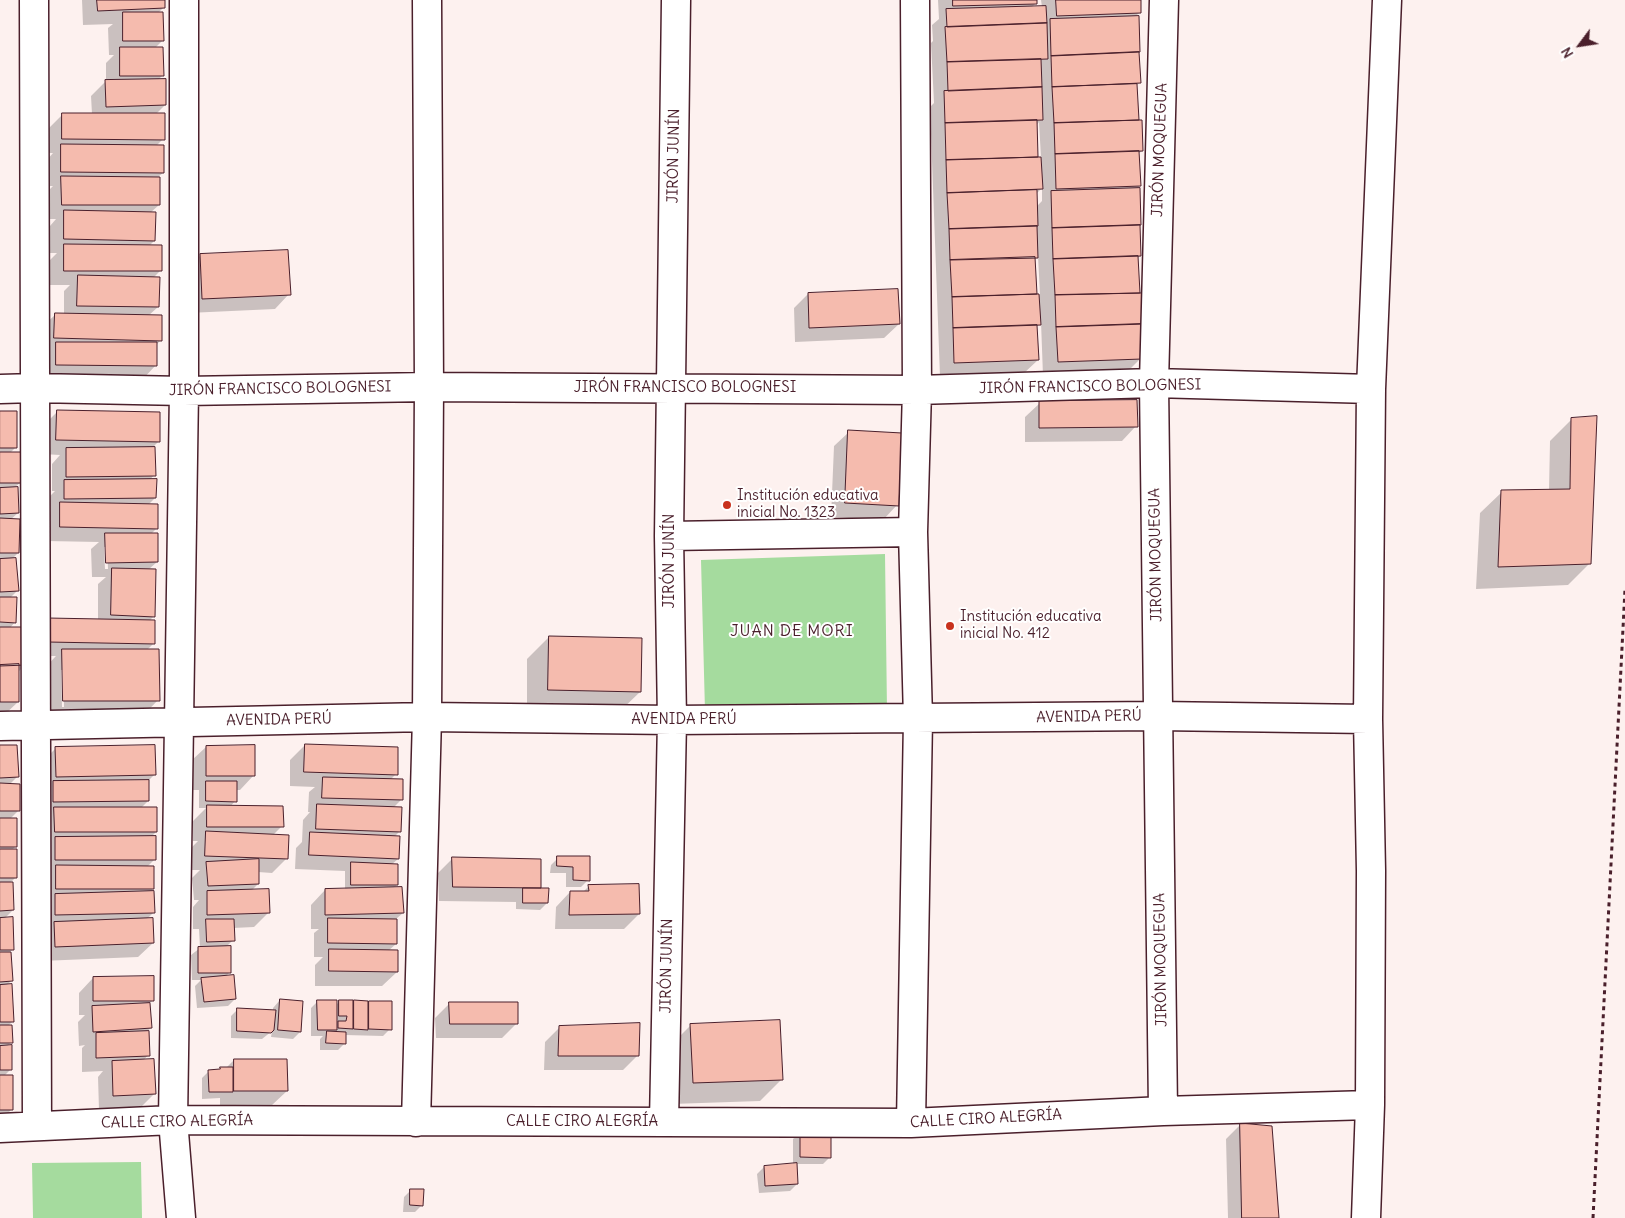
<!DOCTYPE html>
<meta charset="utf-8">
<style>
body{margin:0}
#map{position:relative;width:1625px;height:1218px;overflow:hidden;background:#fdf1ef;font-family:Delius,sans-serif}
canvas{display:block}
.north{position:absolute;left:1555px;top:20px;width:50px;height:50px;-webkit-text-stroke:4px #fff;paint-order:stroke;rotate:239deg;font-size:14px;font-weight:700;line-height:20px;text-align:center;color:#4a1f2b}
.north::after{content:'';display:block;margin:auto;width:18px;height:22px;background:#4a1f2b;clip-path:polygon(50% 0,100% 100%,50% 72%,0 100%)}
</style>
<div id="map">
<canvas width="1625" height="1218"></canvas>
<div class="north">N</div>
</div>
<script>
const g = document.querySelector('canvas').getContext('2d');
g.lineJoin = 'round';
function fill(path, color) { g.fillStyle = color; g.fill(path, 'evenodd'); }
function trace(path, color, width, dash) { g.strokeStyle = color; g.lineWidth = width; g.lineCap = dash ? 'butt' : 'round'; g.setLineDash(dash || []); g.stroke(path); }
function label(font, color, halo, rows, align = 'center') {
  g.font = font + ' Delius,sans-serif'; g.lineWidth = 4; g.setLineDash([]); g.textBaseline = 'middle'; g.strokeStyle = halo; g.fillStyle = color; for (const [text, x, y, turn = 0] of rows) {
    g.save(); g.translate(x, y); g.rotate((+turn || 0) * Math.PI / 180); g.textAlign = isNaN(turn) ? turn : align; if (halo) g.strokeText(text, 0, 0); g.fillText(text, 0, 0); g.restore();
  }
}
const green = new Path2D(`
 M885,554L887,711H705L701,560Z
 M141,1162L142,1218H33L32,1163Z`);
const shadow = new Path2D(`
 M82,0H163L164,7L158,13L163,40L154,49L162,76L158,80L165,105L155,115L163,139L156,146L163,173L159,176V205L150,213L154,241L149,246L160,271L153,278L158,307L148,316L160,341L156,345V365L142,380L42,379L41,328L56,314H64V291L70,285H50V260L57,253H49L50,226L56,219H48L47,192L53,186H47V160L53,153H48V129L63,114H92L91,96L106,81V63L114,55H109L108,28L113,24L83,25Z
 M938,0H1036V3L1032,7H1042L1041,0H1139L1140,12L1135,17L1139,83L1136,86L1138,121L1142,151L1138,154L1140,186L1135,190L1140,256L1137,259L1139,294L1143,323L1139,327L1141,358L1126,373L1043,376L1041,322L1036,327L1038,360L1023,374L940,377L930,107L934,103L931,43L933,41L932,25L939,19ZM1039,122L1041,158H1037L1036,126ZM1042,188V201L1036,207V194ZM1038,256L1040,295H1036L1034,260Z
 M200,256L289,294L275,309L188,313L186,270Z
 M808,294L899,324L884,338L795,342L794,308Z
 M1040,403L1136,426L1122,441L1025,442V417Z
 M58,411L159,441L154,446V475L149,481L155,498L148,505L157,528L151,534L157,562L148,570L154,616L149,621L154,643L147,650L158,700L137,722H42L41,672L56,656H33V634L98,620V584L106,577H92L91,549L99,542L46,541V518L50,515V496L55,491H52V464L60,455L42,454L43,426ZM104,547H107L108,569H105ZM61,670H63L64,707H62Z
 M0,413L16,447L10,453L21,482L14,488L18,513L10,520L18,553L12,559L17,591L10,598L15,622L10,628L25,665L18,672V702L3,716H0Z
 M1572,419L1590,563L1568,585L1476,589L1480,513L1502,492L1549,491L1550,441Z
 M849,432L897,505L883,520L831,517L834,446Z
 M549,637L640,692L618,713L527,711V659Z
 M305,745L396,774L390,780L401,800L393,808L400,831L394,837L398,859L391,865L397,885L393,889L403,913L396,919V944L388,951L397,972L382,986H315V965L323,957H314V933L319,929H311V905L325,890H345V871L295,869L296,848L302,842L303,820L310,812H308L309,792L315,787L290,786V760Z
 M0,747L17,777L9,785L18,811L10,819L16,846L12,850L16,877L11,882L13,910L4,919L13,949L10,952L12,980L6,986L13,1021L8,1026L11,1042L7,1047L11,1069L4,1076L12,1109L0,1121Z
 M206,747L254,775L240,790H235V801L230,807L282,826L273,835L287,858L272,873L258,872V884L251,891L268,913L254,927L233,928V940L226,947L230,972L225,977L235,999L228,1006L197,1008L195,986L201,980H192L191,955L200,948L199,929H193V907L199,900H194L192,878L200,870H191L192,847L198,841H193V821L206,808H199V790H192L191,761Z
 M56,748L155,774L148,781V801L141,808L156,832L151,837L155,859L147,867L153,889L149,893L154,912L146,920L153,943L138,957L41,961V763Z
 M453,858L540,860V889L547,903L540,910L516,909V902L439,901L438,873Z
 M558,858H588V880L581,887H566V873H550L551,865Z
 M589,886L639,914L624,929H555L556,907L570,892L582,893Z
 M93,978L153,1000L149,1004L151,1028L147,1031L148,1055L143,1061L155,1093L140,1108L99,1110L98,1077L103,1071L82,1072V1048L85,1045L79,1046L78,1022L85,1015H79V993Z
 M280,1000L300,1032L293,1039L271,1037L272,1031L262,1039L231,1038V1016L238,1009L273,1011V1008Z
 M318,1001L336,1005L340,1001L352,1005L355,1002L367,1005L370,1002L390,1029L383,1036L345,1035V1043L338,1050H320V1039L323,1036H311V1008Z
 M450,1003L517,1023L502,1038H436L435,1018Z
 M691,1025L782,1079L760,1101L672,1104L669,1047Z
 M560,1027L638,1055L623,1070H544L545,1042Z
 M234,1060L287,1091L272,1105H220V1098L202,1099V1078L209,1071L226,1068Z
 M1240,1125L1277,1218H1228L1226,1139Z
 M800,1132L830,1157L823,1164H795L797,1184L790,1191L759,1193L757,1174L764,1167L793,1165V1139Z
 M411,1190L422,1205L415,1212H403L404,1197Z`);
const building = new Path2D(`
 M97,0H165V8L98,11Z
 M953,0H1037V4L953,6Z
 M1056,0H1141V13L1057,16Z
 M1046,6L1047,23L947,27L946,9Z
 M123,12H163L164,41H123Z
 M1139,16L1140,52L1051,56L1050,19Z
 M1047,23L1048,59L947,62L945,27Z
 M120,47H163L164,76H120Z
 M1139,52L1141,83L1052,87L1051,56Z
 M1041,59L1042,87L948,91L947,62Z
 M166,79V105L106,107L105,80Z
 M1137,84L1139,120L1054,123L1052,87Z
 M1042,87L1043,120L945,123L944,91Z
 M62,113H165V140L62,139Z
 M1037,120L1038,157L946,160L945,123Z
 M1139,120H1142L1143,151L1055,154L1054,123Z
 M61,144L164,145V173L61,172Z
 M1139,151L1141,186L1056,189L1055,154Z
 M1038,157H1041L1043,189L947,193L946,160Z
 M61,176L160,177V205H62Z
 M1140,188L1141,225L1052,228L1051,191Z
 M1037,190L1038,226L949,229L947,193Z
 M64,210L156,212L155,241L64,239Z
 M1140,225L1141,256L1053,259L1052,228Z
 M1037,226L1038,258L950,260L949,229Z
 M64,244L162,245V271H64Z
 M288,250L291,295L202,299L200,254Z
 M1138,256L1140,293L1055,295L1053,259Z
 M1035,257L1037,294L952,297L950,260Z
 M78,275L160,277L159,307L77,306Z
 M898,289L900,324L809,328L808,293Z
 M1140,293H1143L1144,324L1056,327L1055,295Z
 M1037,294H1039L1041,325L953,328L952,297Z
 M55,313L162,315V341L54,338Z
 M1141,324L1142,359L1058,362L1056,327Z
 M1037,325L1039,360L954,363L953,328Z
 M56,342H157V366L56,365Z
 M1137,400L1138,427L1039,428V401Z
 M57,410L160,412V442L56,440Z
 M0,411H17V448H0Z
 M1597,416L1591,564L1498,567L1501,490L1570,489L1571,418Z
 M848,430L902,433L899,506L845,503Z
 M155,447L156,476L66,477V448Z
 M0,452H21L22,483H0Z
 M157,479L156,498L64,499V480Z
 M18,487L19,513L0,514V488Z
 M60,502L158,504V529L60,527Z
 M0,518L20,519L19,553H0Z
 M105,533H158V562L106,563Z
 M16,558L19,591L0,592V559Z
 M112,568L156,569L155,617L111,615Z
 M0,597H17L16,623L0,622Z
 M47,618L155,620V644L47,642Z
 M0,627H26L27,665L0,666Z
 M549,636L642,638L641,692L548,690Z
 M62,649H159L160,701H63Z
 M19,664V702H0V665Z
 M305,744L398,747V775L304,772Z
 M0,745H17L19,777L0,778Z
 M155,745L156,775L56,777L55,747Z
 M255,745V776H206V746Z
 M323,777L403,779V800L322,798Z
 M149,780V801L53,802V781Z
 M206,781H237V802L206,801Z
 M0,783L20,784V811H0Z
 M317,804L402,807L401,832L316,829Z
 M207,805L283,806L284,827H207Z
 M54,807H157V832H55Z
 M0,818H17V847H0Z
 M206,831L289,835L288,859L205,856Z
 M310,832L400,836L399,859L309,855Z
 M156,836V860H55V837Z
 M0,849H17V878H0Z
 M557,856H590V881L573,880V867L557,866Z
 M452,857L541,859V888L453,887Z
 M259,859V884L208,886L206,862Z
 M351,862L398,864V885H351Z
 M56,865L154,866V889H56Z
 M0,882H13L14,910L0,911Z
 M639,884L640,914L569,915L570,891H589L588,885Z
 M402,887L404,913L325,915V889Z
 M523,888H549L548,903H523Z
 M269,889L270,913L207,915V891Z
 M154,891L155,913L55,915V894Z
 M13,917L14,950H0V918Z
 M153,918L154,943L55,947L54,922Z
 M328,918L397,919V944L328,943Z
 M206,919H234L235,941L207,942Z
 M231,946V973H198V947Z
 M329,949L398,950V972L329,971Z
 M0,952H11L13,981L0,982Z
 M234,975L236,999L204,1002L201,978Z
 M154,976V1001H93V977Z
 M12,984L14,1022H0V985Z
 M280,999L303,1001L301,1032L278,1030Z
 M317,1000H337V1030H318Z
 M339,1000H353V1029L338,1028V1021H346L347,1016H339Z
 M354,1000L368,1001V1030L354,1029Z
 M369,1001H392V1030L369,1029Z
 M449,1002H518V1024H450Z
 M150,1003L152,1028L93,1032L92,1006Z
 M237,1008L276,1010L274,1030L271,1033L237,1031Z
 M780,1020L783,1080L693,1083L690,1024Z
 M640,1023L639,1056H558L559,1026Z
 M0,1025H12L13,1043H0Z
 M149,1031L150,1056L96,1058V1033Z
 M327,1031L346,1032V1044L326,1043Z
 M12,1045V1070H0V1046Z
 M154,1059L156,1094L113,1096L112,1061Z
 M234,1059H287L288,1091H234Z
 M220,1067H233V1092H209L208,1070L220,1069Z
 M0,1075H13V1110H0Z
 M1240,1123L1272,1126L1279,1218H1242Z
 M831,1130V1158L800,1157V1131Z
 M797,1163L798,1184L765,1186L764,1166Z
 M410,1189H424L423,1206L410,1205Z`);
const path = new Path2D(`
 M1593,1218L1625,589`);
const street = new Path2D(`
 M34,0L37,1126
 M0,389L35,388L184,391L429,387L917,390L1154,383L1371,389
 M669,536L913,532
 M0,726L427,717L672,720L1158,716L1368,719
 M1163,1111L1154,383L1164,0
 M416,1122L427,717L429,387L427,0
 M664,1122L672,720L669,536L676,0
 M911,1123L918,719L913,532L917,390L915,0
 M0,1128L173,1120L911,1123L1163,1111L1370,1105
 M181,1218L173,1120L184,391V0
 M1366,1218L1370,1105L1371,871L1368,719L1371,389L1387,0`);
const markers = [
 [727,505,5,"#c8321e"],
 [950,626,5,"#c8321e"]
];
const streetNames = [
 ["JIRÓN MOQUEGUA",1160,150,-88],
 ["JIRÓN JUNÍN",674,156,-89],
 ["JIRÓN FRANCISCO BOLOGNESI",1090,387,-1],
 ["JIRÓN FRANCISCO BOLOGNESI",685,388],
 ["JIRÓN FRANCISCO BOLOGNESI",280,389,-1],
 ["JIRÓN MOQUEGUA",1156,555,-91],
 ["JIRÓN JUNÍN",670,561,-90],
 ["AVENIDA PERÚ",1089,717,-1],
 ["AVENIDA PERÚ",279,720,-1],
 ["AVENIDA PERÚ",684,720],
 ["JIRÓN MOQUEGUA",1161,960,-91],
 ["JIRÓN JUNÍN",667,966,-89],
 ["CALLE CIRO ALEGRÍA",986,1119,-3],
 ["CALLE CIRO ALEGRÍA",177,1122,-1],
 ["CALLE CIRO ALEGRÍA",582,1122]
];
const poiNames = [
 ["Institución educativa",737,496],
 ["inicial No. 1323",737,513],
 ["Institución educativa",960,617],
 ["inicial No. 412",960,634]
];
const neighbourhoodNames = [
 ["JUAN DE MORI",792,631]
];
fill(green, '#a5db9e');
fill(shadow, '#0003');
fill(building, '#f5bbae');
trace(building, '#4a1f2b', 1);
trace(street, '#4a1f2b', 31);
trace(path, '#4a1f2b', 3, [4, 4]);
trace(street, '#fff', 28);
for (const [x, y, r, color] of markers) { const dot = new Path2D(); dot.arc(x, y, r, 0, 2 * Math.PI); g.fillStyle = color; g.fill(dot); trace(dot, '#fff', 2); }
label('15px', '#4a1f2b', '#fff', streetNames);
label('15px', '#4a1f2b', '#fff', poiNames, 'left');
g.letterSpacing = '1px';
label('16px', '#4a1f2b', '#fff', neighbourhoodNames);
g.letterSpacing = '0px';
</script>
